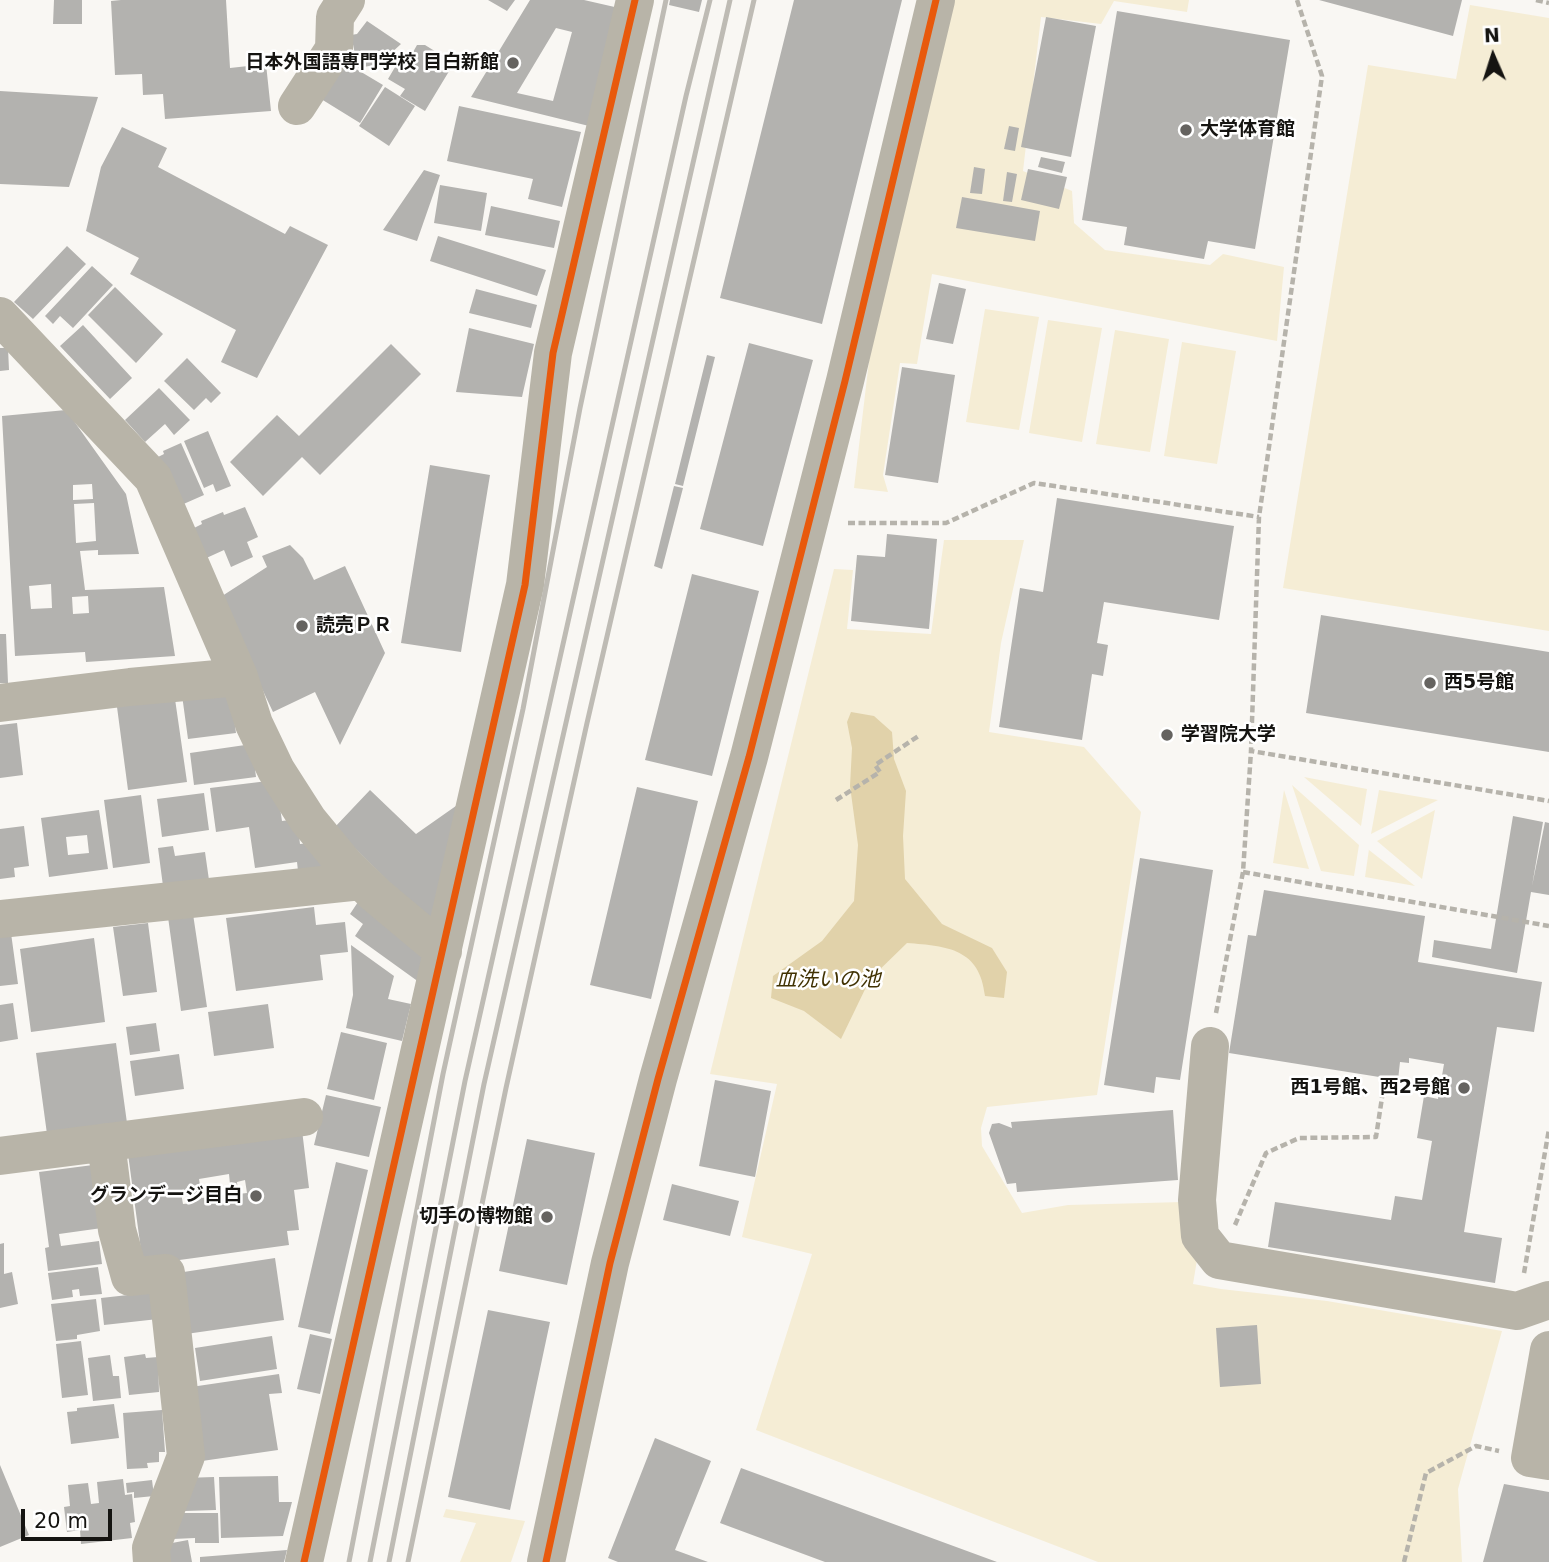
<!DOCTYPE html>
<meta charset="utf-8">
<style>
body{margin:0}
#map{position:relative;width:1549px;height:1562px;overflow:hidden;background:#f9f7f3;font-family:"DejaVu Sans",sans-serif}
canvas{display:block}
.north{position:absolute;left:1458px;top:21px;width:70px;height:70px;-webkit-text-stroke:5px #fff;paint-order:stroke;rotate:357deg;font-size:19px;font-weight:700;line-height:28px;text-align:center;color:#151411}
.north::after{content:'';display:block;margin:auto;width:24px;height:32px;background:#151411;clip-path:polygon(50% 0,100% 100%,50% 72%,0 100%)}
.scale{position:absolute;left:21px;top:1509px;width:91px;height:32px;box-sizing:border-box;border:4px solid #151411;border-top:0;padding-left:9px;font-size:21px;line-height:24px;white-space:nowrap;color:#151411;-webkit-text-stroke:5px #fff;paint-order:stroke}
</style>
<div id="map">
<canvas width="1549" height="1562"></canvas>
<div class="north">N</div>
<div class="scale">20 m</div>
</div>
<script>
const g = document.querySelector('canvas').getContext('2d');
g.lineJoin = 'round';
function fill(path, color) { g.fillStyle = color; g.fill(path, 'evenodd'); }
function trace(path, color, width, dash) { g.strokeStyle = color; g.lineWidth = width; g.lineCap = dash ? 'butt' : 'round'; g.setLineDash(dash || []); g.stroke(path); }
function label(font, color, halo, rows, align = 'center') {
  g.font = font + ' "DejaVu Sans","Noto Sans JP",sans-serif'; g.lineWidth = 5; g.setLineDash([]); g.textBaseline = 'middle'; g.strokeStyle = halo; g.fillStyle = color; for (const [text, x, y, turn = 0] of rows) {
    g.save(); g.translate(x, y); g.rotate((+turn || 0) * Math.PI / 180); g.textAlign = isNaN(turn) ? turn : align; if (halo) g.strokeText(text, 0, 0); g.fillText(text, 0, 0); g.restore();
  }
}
const green = new Path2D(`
 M953,0H1189L1187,12L1114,1L1101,24L1041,17L1023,171L1072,191L1074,223L1105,250L1210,265L1223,254L1284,267L1277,341L932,274L917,364L900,363L883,475L888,492L854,488L871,344Z
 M1470,5L1549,18V631L1283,588L1368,65L1456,79Z
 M985,309L1039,317L1019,430L966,422Z
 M1048,320L1102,328L1082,442L1029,433Z
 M1115,330L1169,339L1150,452L1096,444Z
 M1182,342L1236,351L1217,464L1164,456Z
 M944,540H1024L1001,643L989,732L1084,747L1141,812L1097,1095L987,1107L981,1128L982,1146L1022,1213L1068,1205L1183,1202L1197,1260L1193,1284L1221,1289L1327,1301L1502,1331L1458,1489L1462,1562H1098L756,1430L812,1254L742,1237L777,1084L710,1074L834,569L853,570L847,629L931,634Z
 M1304,777L1367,789L1361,826Z
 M1292,785L1359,845L1354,876L1321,871Z
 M1284,790L1309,869L1273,863Z
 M1379,790L1438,800L1371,834Z
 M1435,810L1422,879L1377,841Z
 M1369,849V850L1415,886L1365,877Z
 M446,1509L525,1521L511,1562H460L476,1523L443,1517Z`);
const water = new Path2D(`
 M851,712L874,716L892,732L894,759L906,791L903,836L905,879L942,924L992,948L1007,972L1004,998L985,996C980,949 948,946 907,943L870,979L841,1039L804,1011L771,998L773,976L822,941L854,901L858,845L850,786L852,748L847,722Z`);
const building = new Path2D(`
 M54,0H82V24H53Z
 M121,0H226L230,68L266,64L271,111L165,119L163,94L143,95L142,74L115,75L111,1Z
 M488,0H515L507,11Z
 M530,0H584L619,8L589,126L471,97ZM556,28L572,32L553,101L517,93Z
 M670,0H702L699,12L669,5Z
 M794,0H902L822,324L720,298Z
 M1319,0H1462L1453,36Z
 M1117,11L1290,40L1255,249L1208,241L1204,259L1124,245L1127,227L1082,220Z
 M1046,17L1096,26L1071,157L1021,147Z
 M367,21L401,44L389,55L392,64L370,69L369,66L358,68L351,35L357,34Z
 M417,45H425L454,63L425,111L400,96L405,89L388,79L401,57L408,61Z
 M336,57L383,85L360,123L313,94Z
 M385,87L415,106L389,146L359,126Z
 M0,91L98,97L69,187L0,184Z
 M459,106L581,132L562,207L528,199L533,179L447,161Z
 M1009,126L1019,128L1015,151L1004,149Z
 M122,127L167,148L158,167L285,234L290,226L328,245L257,378L221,362L236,330L130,274L139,258L86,231L101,167Z
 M1041,157L1065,162L1062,173L1038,167Z
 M974,167L985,169L982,194L970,193Z
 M1028,169L1067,177L1059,209L1021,200Z
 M424,170L440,175L417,241L383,230Z
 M1007,172L1017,174L1012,202L1003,201Z
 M440,185L487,193L481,231L434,223Z
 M962,197L1040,211L1035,241L956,228Z
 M491,206L560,221L554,248L485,235Z
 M438,236L546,270L537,296L430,261Z
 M67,246L86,264L33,319L14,302Z
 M92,266L113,285L73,328L60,316L53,324L45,316Z
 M939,283L966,289L953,344L926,339Z
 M115,287L163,334L136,363L88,315Z
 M476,289L537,305L531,328L469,313Z
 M83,325L132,378L110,399L60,346Z
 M469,328L534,344L522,397L456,392Z
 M749,343L813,360L763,546L700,529Z
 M391,344L421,374L320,475L302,457L263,496L230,462L277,415L299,436Z
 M0,348H8L9,370L0,371Z
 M707,355L715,357L683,486L675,484Z
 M187,358L221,393L211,403L206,398L194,410L164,381Z
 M902,367L955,375L938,483L885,475Z
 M159,388L190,420L174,435L165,424L145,442L125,420Z
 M66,410L126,494L139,554L98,555V550L80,551L85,590L164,587L175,656L86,662L85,652L15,656L2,416ZM92,484L93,499L73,500V485ZM94,503L96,541L76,543L74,504ZM51,584L52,608L31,609L29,586ZM88,596L89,613L73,614L72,597Z
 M208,431L231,486L216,492L213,484L204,488L184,441Z
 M181,443L204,495L179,506L158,457L164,454L163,451Z
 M430,465L490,475L461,652L401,643Z
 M674,486L683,488L662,569L654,566Z
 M1057,498L1234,526L1219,620L1104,602L1097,643L1108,645L1103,676L1092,674L1082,740L999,727L1020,588L1043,592Z
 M245,507L258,537L247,542L253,557L231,567L224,550L202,560L190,530L202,524L201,521L223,512L224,515Z
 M887,534L937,539L929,629L851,621L857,555L885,557Z
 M290,545L303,558L314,580L345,566L385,653L340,745L315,692L273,712L219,598L267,567L262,556Z
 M692,574L759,591L712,776L645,760Z
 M1321,615L1549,652V752L1306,713Z
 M0,634H6L8,683H0Z
 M230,688L236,733L188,739L182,695Z
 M175,699L187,782L128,790L117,707Z
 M17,723L23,775L0,778V725Z
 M252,744L256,777L194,785L190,753Z
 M276,780L282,821L297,819L300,844L320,842L323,868L298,871L297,862L255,868L249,827L216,832L210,788Z
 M637,787L698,801L651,999L590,985Z
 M370,790L416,834L463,801L430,922L334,828Z
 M204,793L209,830L162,837L157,799Z
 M141,795L150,863L113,868L104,800Z
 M99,810L108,869L49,877L41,818ZM87,835L89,853L68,855L66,837Z
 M1513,816L1543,822L1532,886L1545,822L1549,823V895L1531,892L1517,973L1432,957L1434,940L1491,949Z
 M24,826L29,866L14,868L15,877L0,879V829Z
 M173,846L175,856L205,852L209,880L163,886L158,848Z
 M1140,858L1213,870L1180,1080L1156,1077L1154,1093L1104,1085Z
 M1264,890L1425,916L1418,962L1542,982L1534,1032L1497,1027L1464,1232L1502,1238L1495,1283L1268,1247L1275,1202L1391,1220L1395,1196L1422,1200L1432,1141L1417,1138L1424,1096L1438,1099L1444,1064L1409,1058V1063L1400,1062L1398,1080L1229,1053L1248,935L1256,936Z
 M358,902L429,953L423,985L355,936L363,924L350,914Z
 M314,907L316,925L345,922L348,952L320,955L323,980L236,991L226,918Z
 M193,914L207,1007L181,1011L168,917Z
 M148,923L157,992L123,996L113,927Z
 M11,933L18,984L0,986V935Z
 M94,938L105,1022L31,1032L20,949Z
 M351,945L394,976L388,999L411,1004L402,1041L346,1028L353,995Z
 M13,1003L18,1039L0,1042V1005Z
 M268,1004L274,1048L214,1056L208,1012Z
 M156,1023L160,1051L130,1055L126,1027Z
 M341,1032L387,1043L374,1100L327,1089Z
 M116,1043L127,1123L47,1134L36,1053Z
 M179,1054L184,1089L135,1096L130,1061Z
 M715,1080L771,1091L755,1177L699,1166Z
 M326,1095L381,1107L369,1157L314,1145Z
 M1173,1110L1178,1180L1017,1192L1016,1183L1007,1184L989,1133L992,1124L999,1123L1012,1128L1011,1122Z
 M302,1130L309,1188L294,1190L299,1230L287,1231L289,1245L143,1265L128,1154ZM229,1174L231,1194L202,1198L199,1179ZM245,1180L247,1193L238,1194L237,1182ZM192,1191L193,1203L183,1204L181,1193Z
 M527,1139L595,1153L567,1285L499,1271Z
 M336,1162L368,1170L330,1334L298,1327Z
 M93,1165L102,1228L59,1234L61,1246L99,1241L102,1264L48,1271L45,1248L49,1247L39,1172Z
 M672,1184L739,1201L730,1236L663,1220Z
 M4,1243V1274L12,1272L18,1304L0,1308V1244Z
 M275,1258L284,1320L186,1334L177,1273Z
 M98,1267L102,1294L80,1296L79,1289L72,1290L73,1297L52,1300L48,1273Z
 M155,1292L158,1319L104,1325L101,1298Z
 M96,1299L100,1331L77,1335V1339L56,1341L51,1304Z
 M488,1310L550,1322L510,1510L448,1497Z
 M1257,1325L1261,1384L1220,1387L1216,1328Z
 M310,1334L332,1339L320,1394L297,1389Z
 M272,1336L277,1369L200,1381L195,1348Z
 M81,1341L88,1395L62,1398L56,1344Z
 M145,1354L146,1358L158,1357L159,1392L129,1395L124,1357Z
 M110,1355L113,1376H119L121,1398L93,1401L88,1358Z
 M279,1374L282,1393L269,1394L278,1450L202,1461L191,1387Z
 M114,1404L119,1438L71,1444L67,1412L77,1411V1408Z
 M162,1410L165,1452H159V1462L147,1463L148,1468L127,1469L123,1413Z
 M655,1438L711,1461L675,1550L708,1562H618L608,1558Z
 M0,1465L29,1535L0,1547Z
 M741,1468L997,1562H825L720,1523Z
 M278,1476L279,1502H292L283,1536L221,1538L219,1477Z
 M214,1477L216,1510L185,1511L184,1478Z
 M123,1479L125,1495L132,1494L135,1522L130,1523L132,1538L81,1544L80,1530L67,1532L64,1507L70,1506L68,1485L88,1483L91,1504L99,1503L97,1482Z
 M152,1480L154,1496L134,1498V1492L127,1493L126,1483Z
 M1504,1484L1549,1492V1562H1483Z
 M173,1513H218L219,1543H195V1538L173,1539Z
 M188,1540L192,1562H163L172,1543Z
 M287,1550L284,1562H200V1557Z`);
const path = new Path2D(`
 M1297,0L1322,76L1259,517L1251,751L1549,801
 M1536,0L1549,3
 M848,523H946L1034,483L1259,517
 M836,800L880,772L875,765L920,735
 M1243,872L1549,926
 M1216,1013L1243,872L1251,751
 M1235,1225L1266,1153L1299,1138L1376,1137L1383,1091
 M1524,1273L1549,1129
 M1404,1562L1426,1473L1476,1446L1499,1451`);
const minor = new Path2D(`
 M297,106L334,49L335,17L346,0
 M0,316L153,478L239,677L254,724L276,770L308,820L345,865L376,895L443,951
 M0,703L130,687L239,677
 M0,919L361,881
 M1210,1046L1197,1200L1200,1236L1219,1260L1517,1311L1549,1300
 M106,1142L117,1230L130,1277L166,1273L186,1456L151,1548L152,1562
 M0,1156L304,1117
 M1549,1350L1530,1458L1549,1461
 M304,1562L525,585L553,353L635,0
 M546,1562L610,1263L658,1079L749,757L845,381L936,0`);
const rail = new Path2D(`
 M349,1562L443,1074L523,709L580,408L666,0
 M370,1562L465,1081L686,96L710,0
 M389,1562L484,1084L730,0
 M408,1562L506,1088L587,723L754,0`);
const cycleway = new Path2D(`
 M304,1562L525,585L553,353L635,0
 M546,1562L610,1263L658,1079L749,757L845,381L936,0`);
const markers = [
 [513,63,7,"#656360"],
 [1186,130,7,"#656360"],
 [302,626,7,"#656360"],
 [1430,683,7,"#656360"],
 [1167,735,7,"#656360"],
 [1464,1088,7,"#656360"],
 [256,1196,7,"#656360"],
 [547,1217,7,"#656360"]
];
const poiNames = [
 ["日本外国語専門学校 目白新館",499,63],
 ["大学体育館",1200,130,"left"],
 ["読売ＰＲ",316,626,"left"],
 ["西5号館",1444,683,"left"],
 ["学習院大学",1181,735,"left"],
 ["西1号館、西2号館",1450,1088],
 ["グランデージ目白",242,1196],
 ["切手の博物館",533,1217]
];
const waterNames = [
 ["血洗いの池",828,981]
];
fill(green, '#f5edd5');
fill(water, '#e1d2aa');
fill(building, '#b3b2af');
trace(path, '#b6b3ab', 4.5, [7, 3.5]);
trace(minor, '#b8b4a8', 38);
trace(rail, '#bebbb4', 5);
trace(cycleway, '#e8590c', 7);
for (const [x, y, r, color] of markers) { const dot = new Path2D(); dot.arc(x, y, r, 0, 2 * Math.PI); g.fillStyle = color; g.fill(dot); trace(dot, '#fff', 2.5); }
label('bold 19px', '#151411', '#fff', poiNames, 'right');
label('italic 21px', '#413203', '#fff', waterNames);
</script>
